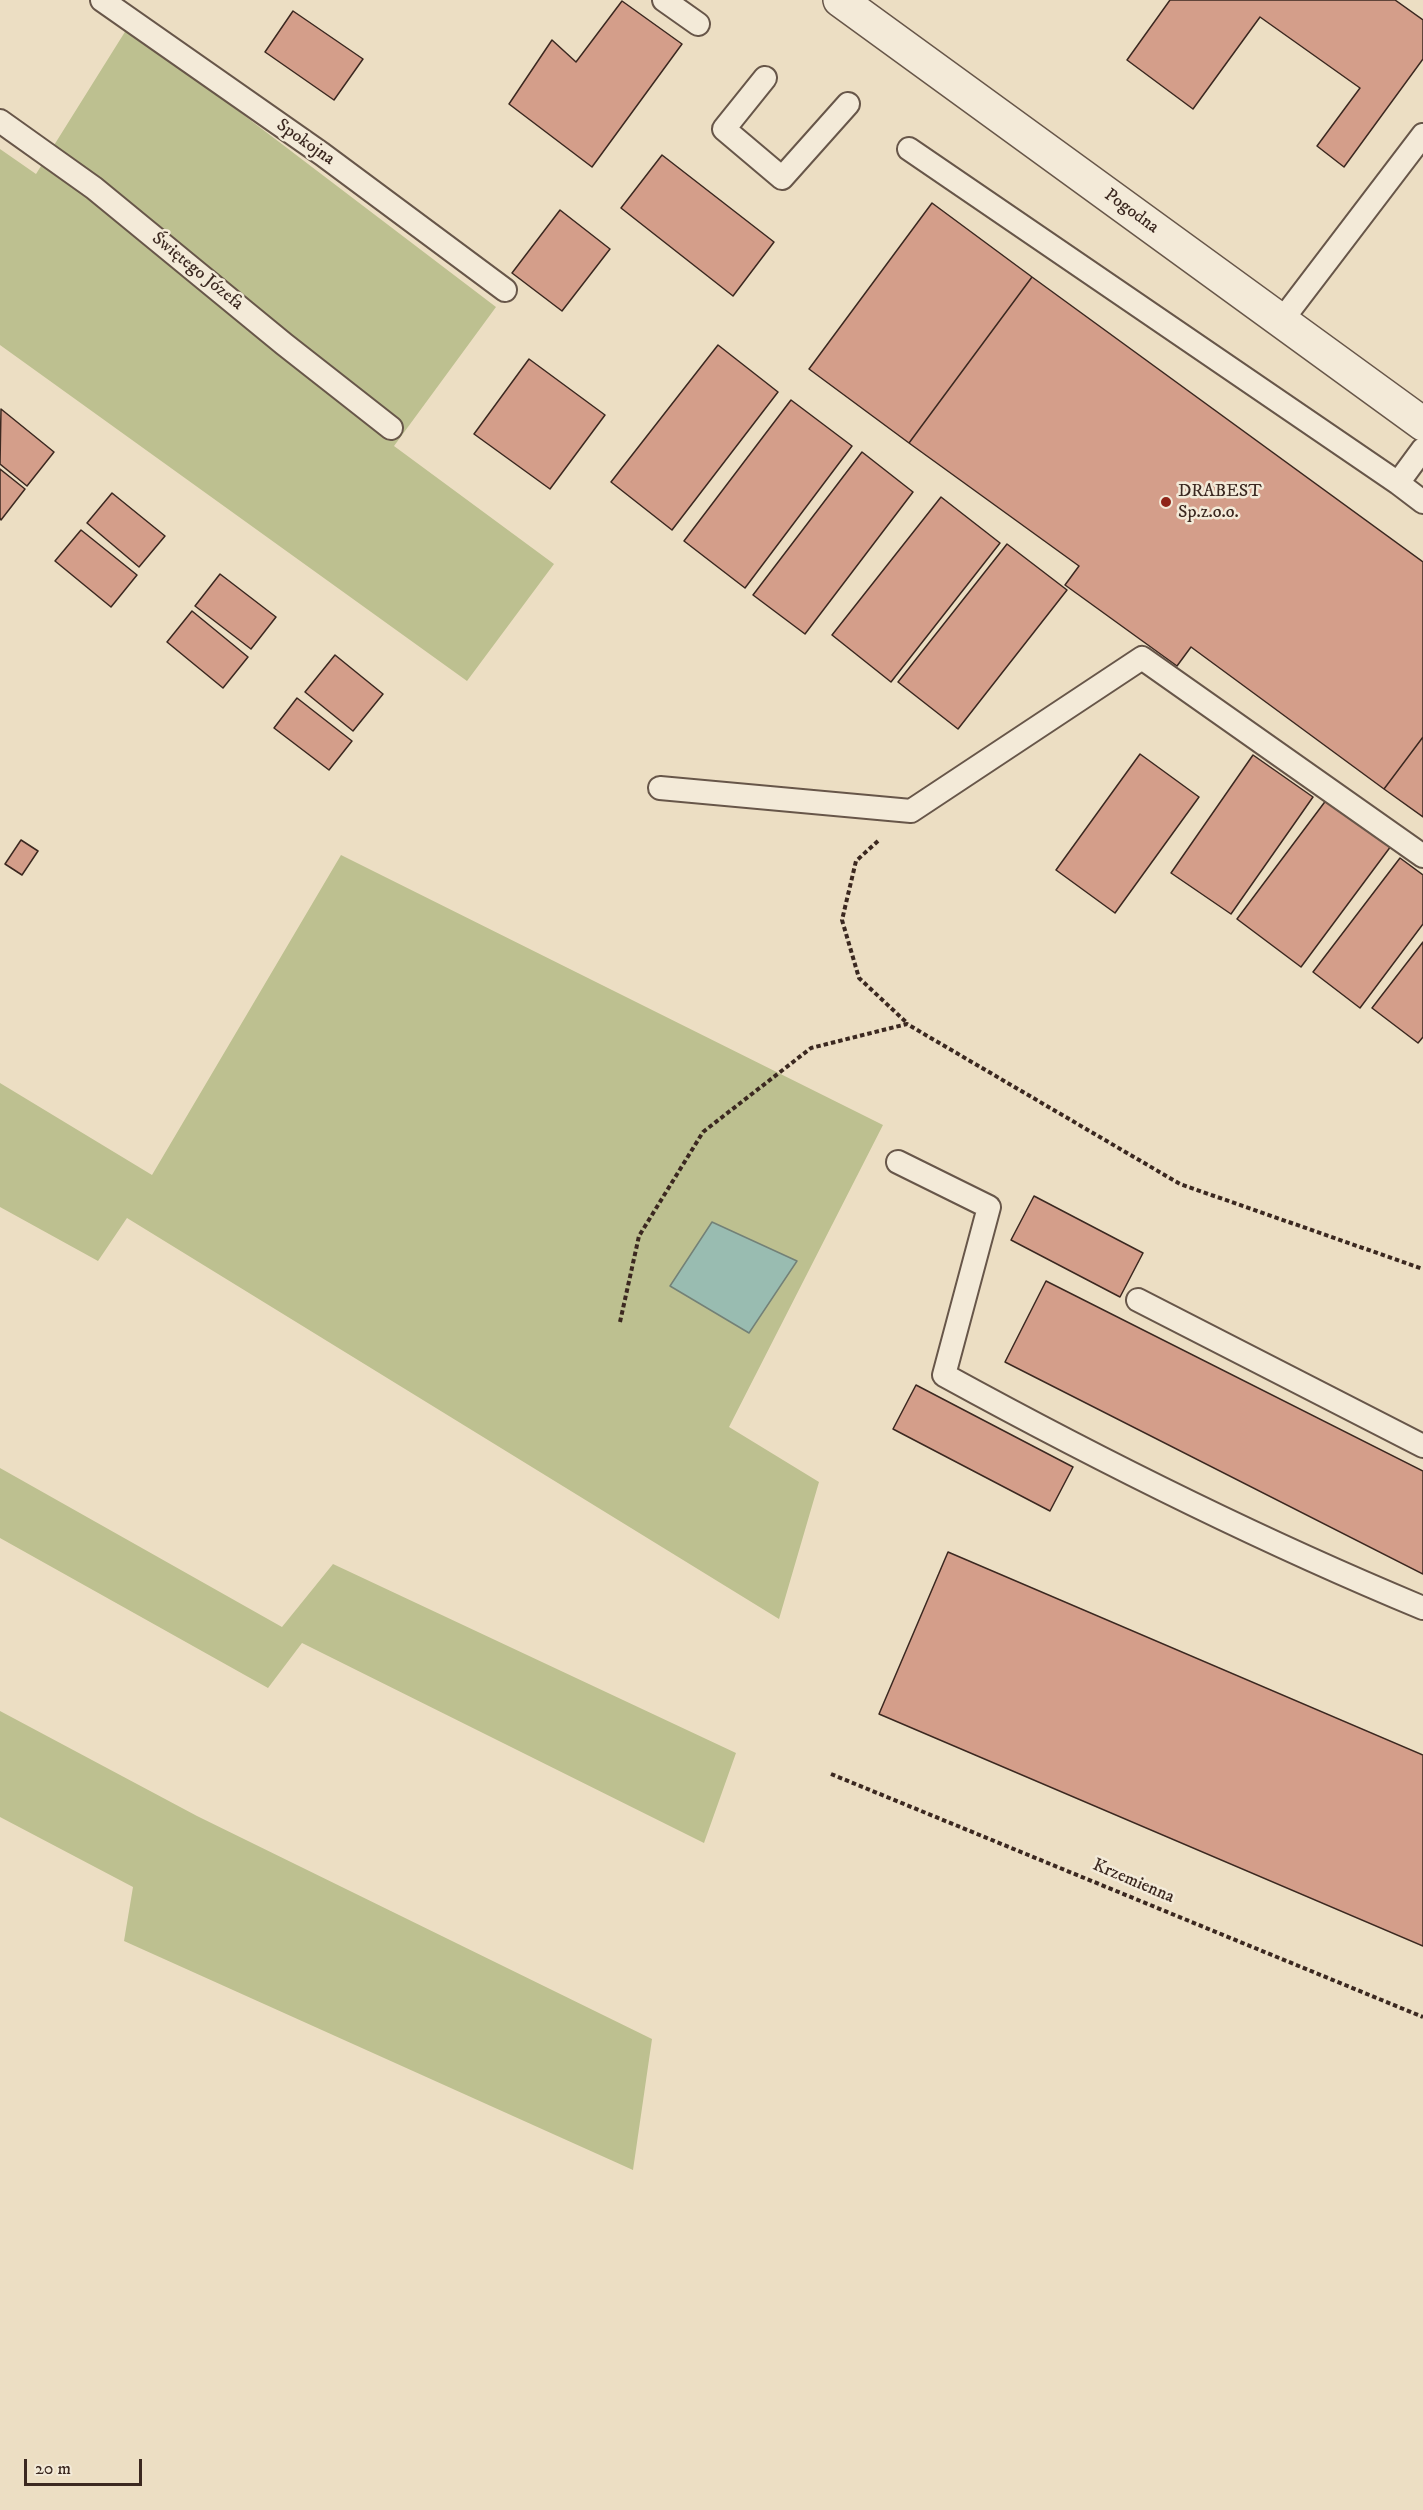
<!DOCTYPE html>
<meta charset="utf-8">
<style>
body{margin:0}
#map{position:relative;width:1423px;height:2510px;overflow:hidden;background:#ecdec3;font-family:"IM FELL DW Pica",serif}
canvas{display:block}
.scale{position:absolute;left:24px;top:2459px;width:118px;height:27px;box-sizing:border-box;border:3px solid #3b2820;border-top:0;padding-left:8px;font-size:18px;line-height:21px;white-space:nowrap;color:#3b2820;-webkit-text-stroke:4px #f3ead8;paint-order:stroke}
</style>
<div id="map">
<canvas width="1423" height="2510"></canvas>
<div class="scale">20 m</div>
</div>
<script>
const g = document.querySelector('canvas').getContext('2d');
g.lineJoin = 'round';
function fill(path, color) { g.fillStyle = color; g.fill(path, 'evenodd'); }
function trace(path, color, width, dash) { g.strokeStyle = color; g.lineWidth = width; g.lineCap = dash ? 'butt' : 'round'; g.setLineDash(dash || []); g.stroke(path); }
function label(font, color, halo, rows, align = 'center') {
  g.font = font + ' "IM FELL DW Pica",serif'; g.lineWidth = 5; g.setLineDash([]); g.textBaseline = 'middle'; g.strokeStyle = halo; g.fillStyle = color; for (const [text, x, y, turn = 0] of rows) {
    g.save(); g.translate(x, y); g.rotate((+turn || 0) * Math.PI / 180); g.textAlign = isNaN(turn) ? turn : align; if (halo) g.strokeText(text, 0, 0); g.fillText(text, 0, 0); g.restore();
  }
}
const green = new Path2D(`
 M128,27L496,307L394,446L554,564L467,681L0,345V149L36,174Z
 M341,855L883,1125L729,1427L819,1482L779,1619L127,1218L98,1261L0,1207V1083L152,1175Z
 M0,1468L282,1627L333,1564L736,1753L704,1843L302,1643L268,1688L0,1538Z
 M0,1711L197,1816L652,2039L633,2170L124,1941L133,1887L0,1817Z`);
const water = new Path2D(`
 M712,1222L797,1261L749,1333L670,1286Z`);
const building = new Path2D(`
 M1170,0H1395L1423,20V59L1344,167L1317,146L1360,88L1260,17L1193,109L1127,60Z
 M622,1L682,44L592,167L509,104L552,40L576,62Z
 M293,11L363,59L334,100L265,52Z
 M662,155L774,242L733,296L621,208Z
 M932,203L1032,277L909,443L809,369Z
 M560,210L610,249L562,311L512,273Z
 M1032,277L1423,562V737L1384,789L1191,647L1177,666L1065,585L1079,566L909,443Z
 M718,345L778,392L672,530L611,482Z
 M529,359L605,415L550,489L474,434Z
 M791,400L852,446L745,588L684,541Z
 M1,409L54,452L27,486L0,464Z
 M862,452L913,492L805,634L753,595Z
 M0,469L25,489L1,520L0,518Z
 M112,493L165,536L139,567L87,523Z
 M941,497L1000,543L891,682L832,635Z
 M81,530L137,575L111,607L55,561Z
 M1007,544L1067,590L958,729L898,682Z
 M220,574L276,617L251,649L195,606Z
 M192,611L248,657L223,688L167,642Z
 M335,655L383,694L353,731L305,692Z
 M297,698L352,741L329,770L274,728Z
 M1423,737V817L1384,789Z
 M1140,754L1199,797L1115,913L1056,870Z
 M1253,755L1313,797L1231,914L1171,873Z
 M1330,795L1394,842L1301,967L1237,919Z
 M21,840L38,851L22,875L5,864Z
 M1400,858L1423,875V924L1360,1008L1313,972Z
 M1423,942V1037L1418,1043L1372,1008Z
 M1034,1196L1143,1253L1120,1297L1011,1240Z
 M1046,1281L1423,1471V1574L1005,1362Z
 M916,1385L1073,1467L1050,1511L893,1429Z
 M948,1552L1423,1755V1946L879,1714Z`);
const path = new Path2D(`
 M878,841L856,861L842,920L859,978L907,1023
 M620,1322L639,1236L703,1132L811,1048L907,1024L1180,1184L1423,1269
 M831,1774L1423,2017`);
const lane = new Path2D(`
 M102,0L322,154L505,290
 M664,0L698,24
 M765,78L724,129L782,178L848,104
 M0,121L94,188L284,344L391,428
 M909,149L1398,483L1423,449
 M1282,320L1423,135
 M1398,483L1423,502
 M660,788L911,811L1142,658L1423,856
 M898,1162L989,1207L944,1375C1099,1460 1259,1540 1423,1608
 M1138,1300L1423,1446`);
const street = new Path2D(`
 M840,0L1423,424`);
const markers = [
 [1166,502,6,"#8f2418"]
];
const streetNames = [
 ["Spokojna",305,143,35],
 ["Pogodna",1131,212,36],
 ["Świętego Józefa",197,272,39],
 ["Krzemienna",1133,1882,23]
];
const poiNames = [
 ["DRABEST",1178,492],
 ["Sp.z.o.o.",1178,513]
];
fill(green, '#bdc090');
fill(water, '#99bcb1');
trace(water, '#738177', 1.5);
fill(building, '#d49e8a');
trace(building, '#3b2820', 1.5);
trace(lane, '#675649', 26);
trace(street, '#675649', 36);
trace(path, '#3b2820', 4, [4.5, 3]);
trace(lane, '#f3ead8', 22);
trace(street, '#f3ead8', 33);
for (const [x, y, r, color] of markers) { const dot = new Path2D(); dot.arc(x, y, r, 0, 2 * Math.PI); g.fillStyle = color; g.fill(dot); trace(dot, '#f3ead8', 2); }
label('18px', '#3b2820', '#f3ead8', streetNames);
label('18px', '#3b2820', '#f3ead8', poiNames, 'left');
</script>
